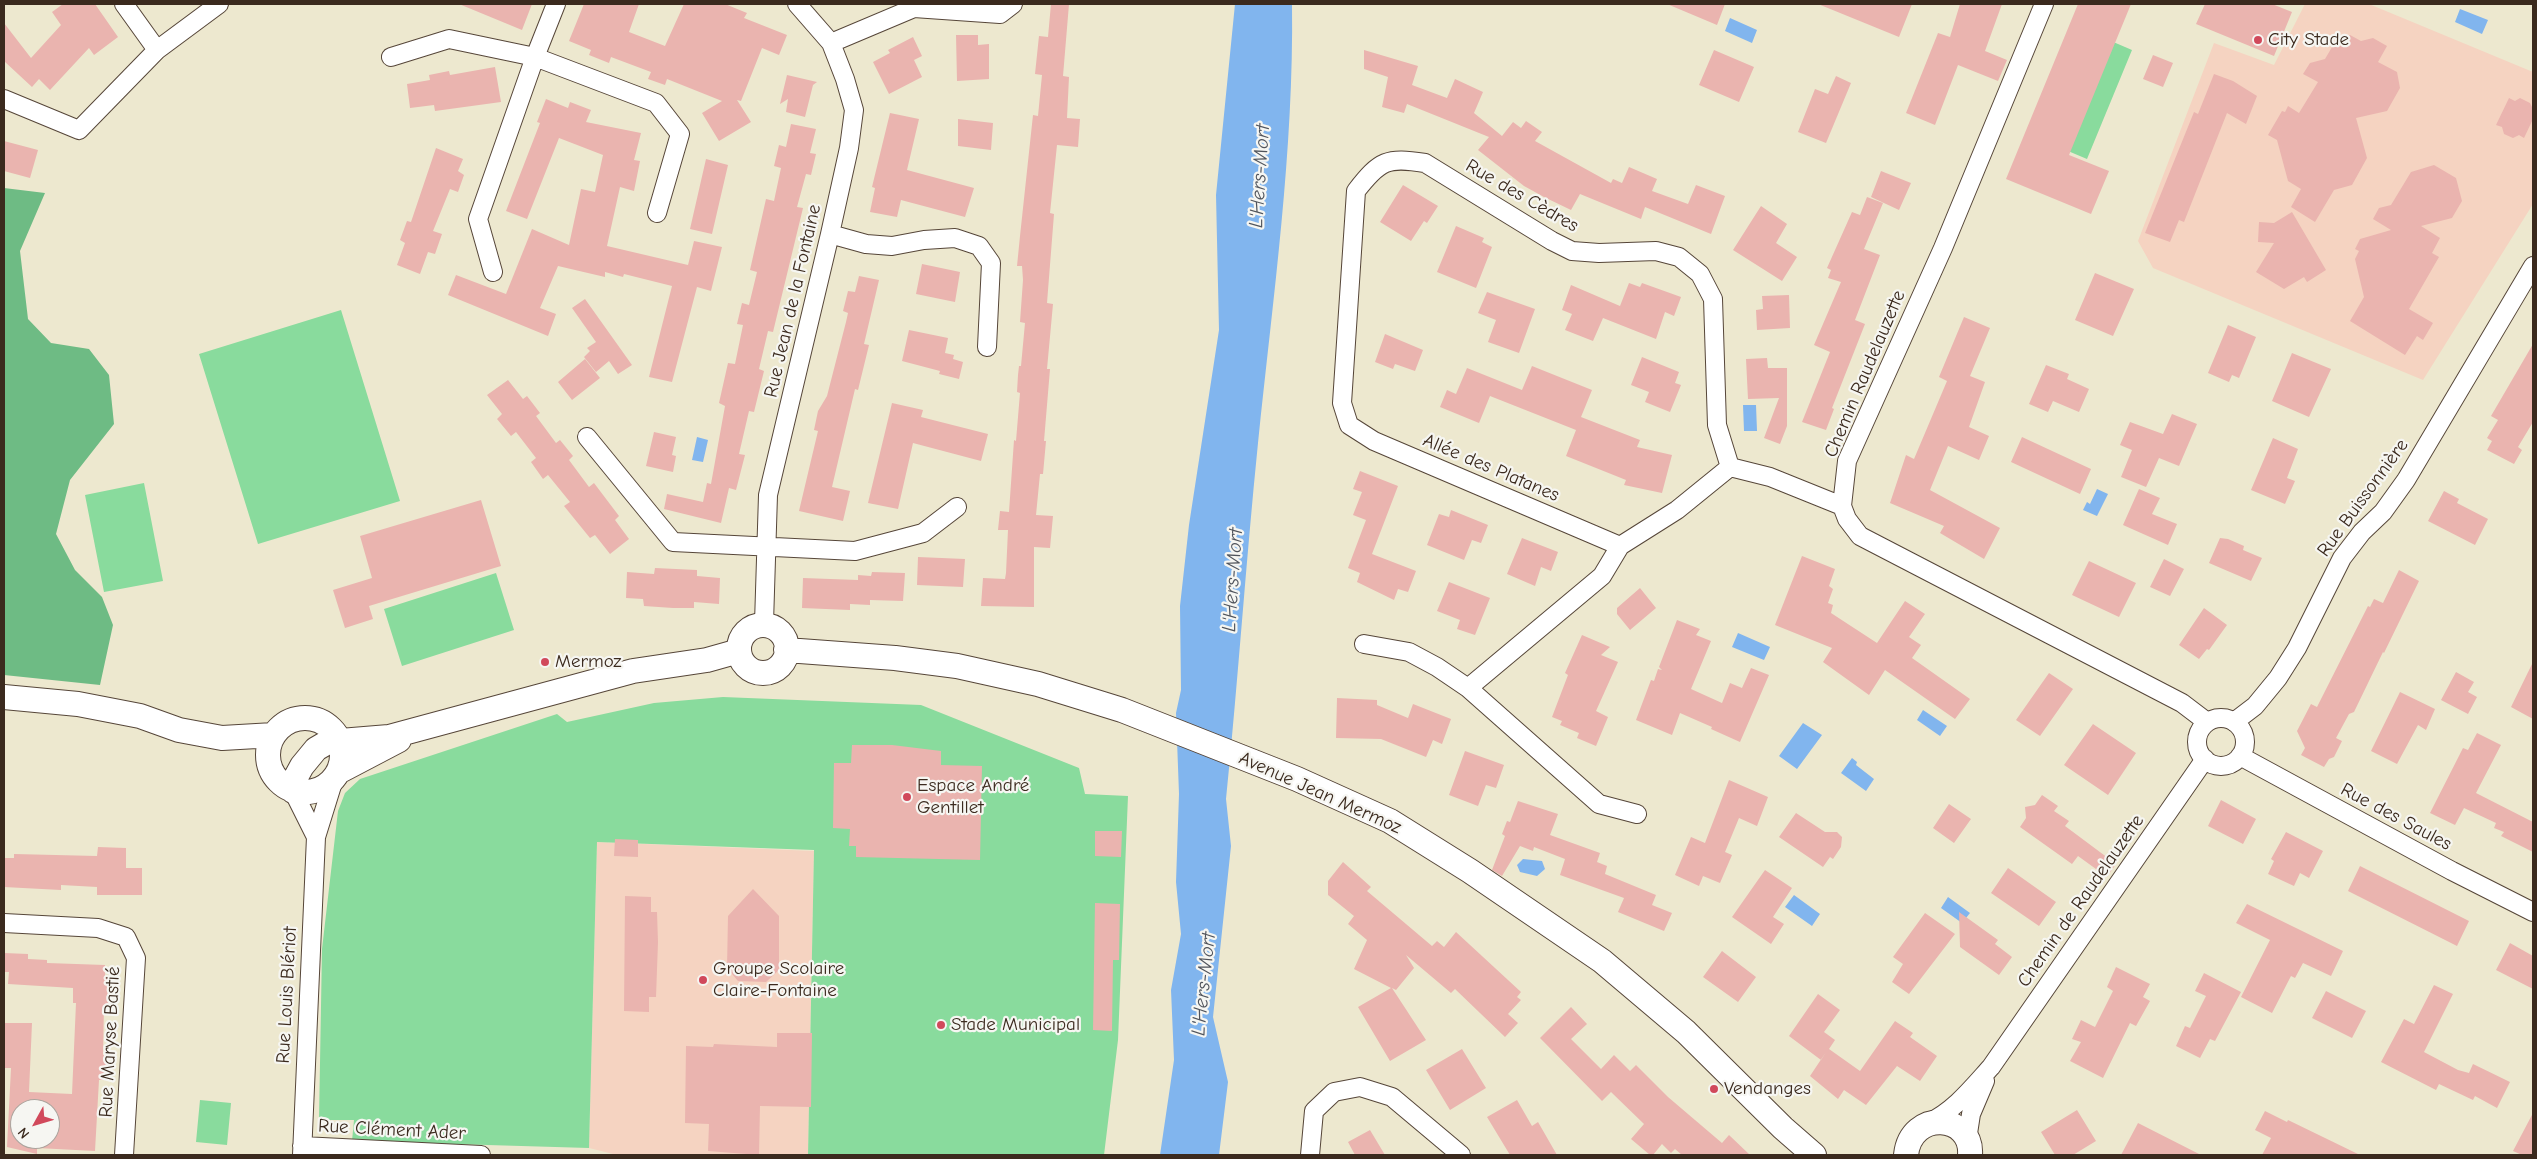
<!DOCTYPE html>
<meta charset="utf-8">
<style>
body{margin:0}
#map{position:relative;width:2537px;height:1159px;overflow:hidden;background:#ede8cf;font-family:"Comic Neue",sans-serif}
canvas{display:block}
.frame{position:absolute;inset:0;border:5px solid #3b2a1e;pointer-events:none}
.north{position:absolute;left:10px;top:1099px;width:50px;height:50px;box-sizing:border-box;background:#f6f6f2;border:1px solid #aba49d;border-radius:50%;rotate:231deg;font-size:14px;font-weight:700;line-height:20px;text-align:center;color:#3b2a1e}
.north::after{content:'';display:block;margin:auto;width:18px;height:22px;background:#d1495b;clip-path:polygon(50% 0,100% 100%,50% 72%,0 100%)}
</style>
<div id="map">
<canvas width="2537" height="1159"></canvas>
<div class="frame"></div>
<div class="north">N</div>
</div>
<script>
const g = document.querySelector('canvas').getContext('2d');
g.lineJoin = 'round';
function fill(path, color) { g.fillStyle = color; g.fill(path, 'evenodd'); }
function trace(path, color, width, dash) { g.strokeStyle = color; g.lineWidth = width; g.lineCap = dash ? 'butt' : 'round'; g.setLineDash(dash || []); g.stroke(path); }
function label(font, color, halo, rows, align = 'center') {
  g.font = font + ' "Comic Neue",sans-serif'; g.lineWidth = 4.5; g.setLineDash([]); g.textBaseline = 'middle'; g.strokeStyle = halo; g.fillStyle = color; for (const [text, x, y, turn = 0] of rows) {
    g.save(); g.translate(x, y); g.rotate((+turn || 0) * Math.PI / 180); g.textAlign = isNaN(turn) ? turn : align; if (halo) g.strokeText(text, 0, 0); g.fillText(text, 0, 0); g.restore();
  }
}
const built = new Path2D(`
 M2305,4H2369L2533,72V204L2423,380L2153,268L2138,241L2214,43L2274,65Z
 M597,842L814,851L808,1155H617L589,1148Z`);
const green = new Path2D(`
 M2076,26L2132,50L2087,159L2030,135Z
 M341,310L400,501L258,544L199,354Z
 M144,483L163,581L104,592L85,495Z
 M496,573L514,630L402,666L384,609Z
 M723,697L921,705L1079,768L1085,794L1128,796L1118,1040L1104,1155H808L814,850L597,842L589,1148L352,1141L354,1120H319L322,949L338,811L345,793L360,779L557,714L567,722L654,703Z
 M200,1100L231,1103L227,1145L196,1142Z`);
const forest = new Path2D(`
 M4,188L45,193L20,251L28,319L51,343L89,349L109,375L114,424L70,480L56,534L75,570L102,597L113,625L100,685L4,675Z`);
const water = new Path2D(`
 M1235,4H1292C1294,151 1273,297 1258,443C1246,561 1238,680 1226,799L1231,846L1213,1017L1228,1082L1219,1155H1160L1174,1060L1171,990L1181,934L1176,882L1179,794L1176,713L1181,690L1180,606L1189,525L1219,330L1216,195Z
 M2460,9L2488,20L2482,34L2455,22Z
 M1730,18L1757,30L1752,43L1725,31Z
 M1743,405H1756L1757,431H1744Z
 M697,437L708,440L703,462L692,460Z
 M2097,489L2108,494L2097,516L2083,510L2087,502L2090,504Z
 M1738,633L1770,647L1764,660L1732,647Z
 M1923,710L1947,726L1940,736L1917,720Z
 M1803,723L1822,735L1797,769L1779,756Z
 M1852,758L1857,762L1856,765L1874,779L1866,791L1841,773Z
 M1523,859L1542,861L1545,869L1537,876L1520,872L1517,865Z
 M1794,895L1820,914L1812,926L1785,907Z
 M1948,897L1970,913L1962,923L1941,908Z`);
const building = new Path2D(`
 M63,4H95L118,37L94,55L89,48L50,90L39,79L32,87L4,61V23L31,58L61,25L52,12Z
 M459,4H532L522,30Z
 M584,4H639L629,32L665,46L684,4H725L747,13L744,18L787,35L779,55L762,48L741,101L737,100L751,122L719,141L702,113L722,101L667,79L665,85L648,79L651,72L611,57L609,63L589,55L591,50L569,41Z
 M1051,4H1069L1063,76L1069,77L1067,118L1080,119L1078,147L1057,145L1050,213L1054,214L1047,303L1053,304L1047,369H1050L1044,441H1046L1043,474H1040L1036,515L1053,516L1050,548L1034,547V607L981,606L983,578L1005,579L1006,573L1008,530H998L1000,511L1009,512L1014,440L1016,441L1020,393L1017,392L1018,375L1019,366H1021L1025,323L1020,322L1023,280L1022,266H1017L1020,236L1033,115L1038,116L1042,75L1035,74L1039,36L1048,37Z
 M1667,4H1725L1717,25Z
 M1818,4H1912L1899,37Z
 M1960,4H2002L1985,51L2007,60L1998,81L1958,65L1935,125L1906,113L1938,33L1950,37Z
 M2078,4H2131L2069,155L2109,171L2091,214L2006,179Z
 M2205,4H2272L2292,12L2274,56L2196,24Z
 M956,35H978V45L989,44V79L957,81Z
 M2350,35L2361,41L2373,38L2387,46L2378,62L2397,72L2400,88L2387,111L2356,118L2367,158L2352,185L2334,190L2315,222L2291,207L2301,189L2288,181L2277,140L2268,135L2282,111L2285,112L2288,106L2299,113L2318,82L2303,74L2310,63L2325,59L2338,37Z
 M913,37L922,56L914,60L922,77L889,94L873,62L890,53L888,50Z
 M1364,50L1418,66L1412,85L1447,98L1455,79L1483,92L1474,113L1502,136L1513,122L1521,128L1526,121L1542,132L1535,141L1611,183L1613,179L1622,183L1629,167L1657,179L1652,191L1688,204L1696,185L1725,196L1711,234L1645,207L1641,219L1580,194L1571,210L1544,197L1524,186L1478,150L1489,137L1407,104L1404,113L1382,107L1388,77L1364,69Z
 M1714,50L1754,67L1739,102L1699,85Z
 M2153,55L2173,63L2163,87L2143,79Z
 M495,67L501,102L435,111L434,105L410,108L407,84L430,80L429,75L449,71L450,75Z
 M2214,74L2233,81L2257,96L2246,124L2227,113L2184,222L2179,220L2170,242L2145,233L2194,112L2198,114Z
 M787,75L817,82L813,85L805,117L786,112L788,99L780,104Z
 M1836,76L1851,83L1826,143L1798,132L1815,89L1828,94Z
 M2509,98L2515,101L2520,98L2530,103L2533,109V119L2524,138L2519,135L2513,138L2504,134L2502,127L2496,125Z
 M546,99L568,108L570,102L591,110L586,122L641,133L634,160L640,161L634,191L620,187L607,246L688,265L694,241L722,247L711,291L697,287L672,382L649,377L672,286L624,274L623,277L605,272V277L558,266L540,308L556,314L548,336L448,295L456,275L506,294L532,229L569,245L581,189L595,192L603,155L559,138L527,219L506,211L540,123L537,122Z
 M890,113L919,119L907,170L974,188L965,217L901,200L897,217L870,212L875,188L872,187Z
 M958,119L993,123L991,150L958,146Z
 M791,124L816,129L810,153L816,154L811,175L806,174L797,207L803,208L773,332L768,331L759,369L764,371L754,412L749,411L739,454L745,455L736,490L729,488L721,523L664,509L667,494L703,502L707,483L711,484L725,406L719,403L728,363L735,364L743,325L737,324L742,303L749,305L757,272L750,270L766,199L774,201L781,168L774,166L779,145L786,147Z
 M4,141L38,150L30,178L4,171Z
 M436,148L463,159L458,171L464,175L458,192L450,189L433,231L442,234L435,254L428,252L420,274L397,265L405,243L400,240L407,221L411,222Z
 M706,159L728,165L712,234L690,229Z
 M2434,165L2456,178L2462,201L2452,218L2421,226L2440,238L2432,253L2439,257L2409,309L2433,323L2423,340L2417,336L2405,355L2350,321L2364,297L2355,259L2359,251L2355,249L2360,239L2391,230L2373,219L2379,208L2391,205L2411,172Z
 M1881,171L1911,183L1899,210L1871,197Z
 M1403,185L1438,206L1427,223L1424,221L1411,241L1380,222Z
 M1867,197L1883,203L1864,249L1880,255L1855,320L1865,324L1832,408L1834,409L1826,430L1802,422L1830,352L1814,345L1841,282L1828,278L1831,270L1827,268L1852,212L1860,215Z
 M1761,206L1787,224L1776,243L1797,257L1782,281L1733,250Z
 M2292,212L2326,270L2307,282L2304,277L2284,289L2256,272L2274,243L2258,242L2259,222L2274,223Z
 M1456,226L1484,238L1482,242L1492,247L1476,288L1437,272Z
 M922,264L960,272L955,302L916,294Z
 M2095,273L2134,289L2113,336L2075,320Z
 M859,276L879,280L864,344L869,345L858,390L855,389L832,487L850,491L843,521L799,511L818,431L814,430L818,411L827,396L846,322L848,313L843,311L848,291L855,292Z
 M1629,283L1640,287L1642,283L1681,297L1674,316L1665,312L1656,339L1603,318L1593,341L1565,330L1572,314L1562,310L1571,285L1620,306Z
 M1487,292L1535,309L1519,353L1488,342L1496,320L1478,313Z
 M1789,295L1790,328L1757,330L1756,310L1763,309L1762,296Z
 M585,299L632,365L618,374L609,361L596,372L584,357L590,351L587,348L596,342L572,308Z
 M1964,317L1990,328L1970,376L1985,382L1969,427L1989,436L1979,460L1948,446L1930,490L2000,528L1984,559L1940,533L1944,526L1890,503L1906,455L1914,459L1947,381L1939,377Z
 M2228,325L2256,337L2239,378L2232,375L2229,382L2208,373Z
 M909,330L948,338L945,353L954,355L953,359L963,362L959,379L939,374L940,371L902,361Z
 M1385,334L1423,350L1415,371L1395,364L1393,369L1375,362Z
 M2533,344V422L2518,447L2522,450L2514,464L2487,450L2492,441L2487,438L2498,420L2491,416Z
 M2292,353L2331,369L2309,417L2272,401Z
 M1642,357L1679,372L1675,383L1681,385L1670,412L1645,402L1649,392L1631,385Z
 M1767,358L1768,368H1787V426L1780,444L1764,438L1779,398L1748,399L1746,359Z
 M585,359L600,378L572,400L558,382Z
 M2046,365L2069,374L2067,379L2089,389L2079,412L2053,401L2048,412L2029,404Z
 M1532,366L1592,390L1581,417L1640,440L1637,447L1672,455L1662,493L1624,485L1626,480L1566,456L1576,430L1490,396L1479,423L1440,407L1447,390L1456,394L1467,368L1522,390Z
 M508,380L523,399L527,396L540,413L536,416L556,443L560,440L573,456L569,460L589,487L594,483L619,516L615,520L629,539L610,554L595,535L590,538L564,506L570,502L548,475L543,479L531,462L536,458L516,432L511,436L497,419L502,414L487,395Z
 M892,403L923,410L921,417L988,434L981,461L913,443L898,509L868,503Z
 M2172,414L2197,424L2179,466L2159,458L2146,487L2121,477L2132,450L2120,445L2130,422L2163,434Z
 M654,432L676,437L672,455L676,456L673,472L646,466Z
 M2022,437L2091,469L2080,494L2011,462Z
 M2273,438L2298,449L2287,478L2295,481L2285,504L2251,490Z
 M1360,471L1398,486L1372,554L1416,571L1408,592L1398,589L1394,600L1357,582L1360,573L1348,568L1366,520L1353,515L1362,492L1353,489Z
 M2139,489L2160,498L2152,514L2177,524L2168,545L2123,525Z
 M2444,491L2459,499L2457,503L2488,519L2475,545L2428,521Z
 M481,500L501,566L369,606L373,619L345,628L333,590L372,578L360,536Z
 M1451,510L1488,525L1481,543L1472,540L1464,560L1427,545L1439,514L1449,517Z
 M1522,538L1558,552L1551,571L1541,567L1535,586L1507,574Z
 M2220,538L2228,539L2244,546L2243,550L2262,558L2251,581L2209,563Z
 M1802,556L1835,569L1829,586L1833,589L1828,603L1833,605L1831,613L1877,643L1905,601L1925,614L1909,637L1921,645L1912,658L1970,699L1955,719L1885,670L1869,695L1823,662L1832,648L1775,625Z
 M918,557L965,559L963,587L917,585Z
 M2164,559L2184,569L2170,596L2150,587Z
 M2089,561L2136,583L2119,617L2072,595Z
 M655,568L697,570V576L720,578L719,604L694,602V608H673L644,606L643,599L626,598L627,572L654,574Z
 M2399,570L2419,581L2384,653L2383,652L2354,712L2349,714L2336,738L2342,741L2334,757L2329,759L2324,767L2301,755L2305,748L2297,731L2311,704L2317,707L2368,606L2370,607L2374,599L2383,603Z
 M872,572L905,573L903,601L870,600V605L850,604V610L802,608L803,578L858,580V575L871,576Z
 M1449,582L1490,598L1475,635L1457,629L1460,620L1437,611Z
 M1640,588L1656,608L1630,630L1617,614V608Z
 M2204,608L2227,625L2209,650L2207,649L2199,659L2179,645Z
 M1677,620L1700,629L1696,635L1711,641L1691,689L1722,703L1730,683L1742,688L1751,668L1769,675L1740,742L1711,729L1712,727L1680,713L1672,735L1636,720L1651,680L1654,681L1658,669L1662,670L1659,667Z
 M1582,635L1610,647L1601,655L1618,662L1596,711L1608,717L1596,746L1577,738L1579,733L1560,725L1562,721L1552,717L1568,675L1565,673Z
 M2533,662V719L2511,707Z
 M2456,672L2474,682L2468,692L2477,697L2468,714L2441,700Z
 M2049,673L2073,689L2040,736L2016,720Z
 M2400,692L2435,709L2426,730L2418,725L2397,764L2371,751Z
 M1337,698L1377,700V705L1408,718L1413,704L1451,719L1442,744L1433,740L1426,757L1381,739L1336,738Z
 M2093,724L2136,753L2108,795L2064,765Z
 M2477,733L2501,745L2476,793L2533,822V852L2501,836L2504,832L2494,828L2496,823L2464,808L2455,825L2430,813L2463,748L2468,750Z
 M852,745H892L941,751V765L982,766L980,860L856,857V846H849L850,829L833,828L834,763H851Z
 M1465,751L1504,765L1496,788L1486,785L1478,806L1449,795Z
 M1729,780L1768,797L1757,826L1739,818L1725,852L1732,855L1720,883L1703,876L1699,886L1675,875L1691,837L1705,843Z
 M2042,795L2058,806L2054,811L2069,821L2065,826L2116,864L2107,877L2078,856L2072,864L2020,827L2026,818L2025,807L2035,805Z
 M2221,800L2256,819L2243,844L2208,826Z
 M1518,801L1558,814L1550,835L1600,853L1597,862L1607,866L1605,874L1656,895L1652,905L1672,913L1664,931L1618,912L1624,898L1560,875L1565,859L1534,847L1533,851L1520,846L1502,876L1492,870L1505,836L1502,834L1507,821L1510,822Z
 M1949,804L1971,819L1954,843L1933,828Z
 M1796,813L1825,832H1837L1842,837L1841,847L1833,859L1830,857L1823,867L1779,837Z
 M1095,831H1122L1121,857L1095,856Z
 M2286,832L2323,851L2309,878L2300,873L2294,886L2268,874L2274,861L2271,859Z
 M615,839L638,840V857L614,856Z
 M98,847L126,848V868H142V895H97V887L61,885V890L4,887V858H14V854L97,856Z
 M1343,862L1371,887L1367,891L1432,946L1437,941L1444,947L1456,932L1521,992L1517,997L1521,1000L1508,1014L1518,1023L1505,1037L1455,989L1451,993L1406,955L1414,968L1396,990L1392,988L1426,1040L1390,1061L1358,1007L1391,988L1354,969L1367,940L1348,924L1354,916L1328,895V881Z
 M2360,866L2469,921L2457,946L2348,891Z
 M2008,868L2056,902L2039,926L1991,893Z
 M1765,870L1792,888L1773,917L1784,924L1771,944L1732,917Z
 M753,889L779,916V970L766,982L738,981L727,968L728,916Z
 M625,896L651,897V912H657L658,942L656,997H649V1012L624,1011Z
 M1095,903L1120,904L1119,960H1113L1112,1031L1093,1030Z
 M2247,904L2343,951L2331,976L2303,963L2295,978L2291,976L2272,1013L2241,997L2270,940L2236,923Z
 M1959,912L1998,940L1995,944L2012,957L1999,975L1960,947Z
 M1925,913L1955,934L1909,994L1892,982L1903,964L1893,957Z
 M2510,943L2533,956V989L2496,970Z
 M1722,951L1756,977L1738,1002L1703,977Z
 M4,953L28,954V959L47,960V963L105,965V977L110,978L109,1005H104L103,1055H108L106,1080H99L95,1151L37,1148V1154L7,1147L11,1068H4V1023H32L29,1092L72,1094L76,1003H73V988L8,984L9,972H4ZM20,1109H50V1139H20Z
 M2116,967L2150,984L2143,997L2150,1001L2136,1026L2130,1023L2103,1078L2070,1061L2081,1042L2072,1039L2081,1020L2095,1027L2113,991L2107,987Z
 M2204,973L2241,992L2215,1041L2210,1039L2200,1058L2176,1046L2185,1026L2190,1028L2206,996L2195,991Z
 M2434,985L2453,994L2424,1052L2458,1070L2469,1073L2473,1064L2510,1082L2497,1108L2475,1096L2473,1100L2439,1084L2436,1090L2381,1062L2404,1019L2414,1024Z
 M2326,991L2366,1011L2352,1038L2312,1018Z
 M1818,994L1840,1010L1824,1032L1835,1040L1829,1049L1860,1071L1895,1021L1913,1033L1910,1037L1937,1056L1920,1081L1897,1066L1866,1105L1844,1090L1838,1099L1810,1076L1826,1052L1821,1060L1789,1036Z
 M1571,1007L1587,1024L1571,1039L1601,1069L1614,1055L1630,1071L1636,1065L1668,1097L1722,1143L1729,1135L1750,1155H1682L1675,1149L1671,1153L1662,1144L1653,1155H1650L1631,1139L1644,1124L1611,1092L1602,1101L1540,1038Z
 M777,1033H812L811,1107L760,1106L759,1155L708,1151L709,1124L685,1123L686,1046L713,1047L714,1044L777,1047Z
 M1462,1049L1486,1088L1450,1110L1426,1070Z
 M1517,1100L1532,1126L1538,1122L1557,1155H1510L1487,1117Z
 M2077,1110L2096,1141L2073,1155H2055L2041,1132Z
 M2265,1111L2287,1122L2288,1120L2360,1155H2262L2271,1138L2255,1130Z
 M2533,1113V1155H2522L2513,1151Z
 M2138,1123L2201,1155H2121Z
 M1370,1130L1385,1155H1355L1348,1142Z`);
const street = new Path2D(`
 M124,4L157,50
 M2044,4L1943,248L1847,461L1842,506L1847,519L1860,536L2182,703L2207,722
 M831,43L914,8L1000,14L1013,4
 M391,57L449,39L535,57L656,103L680,134L657,213
 M4,99L79,130L157,50L219,4
 M830,234L866,244L892,246L924,240L955,238L979,246L991,263L987,347
 M493,272L478,219L535,57L556,4
 M587,437L673,542L855,551L923,533L957,507
 M1730,467L1770,477L1842,506
 M764,623L768,495L830,234L849,148L854,110L845,79L831,43L797,4
 M1364,644L1409,652L1437,667L1468,688L1599,804L1637,814
 M1468,688L1602,576L1620,546L1677,510L1730,467L1717,425L1713,299L1700,274L1679,257L1656,251L1599,253L1572,251L1552,241L1425,163C1387,157 1380,160 1356,191L1342,403L1349,425L1374,441L1620,546
 M2197 742a24 24 0 1 1 48 0a24 24 0 1 1-48 0Z
 M2234,722L2255,706L2278,678L2297,648L2342,558L2362,532L2383,512L2406,480L2533,266
 M2240,756L2452,871L2533,912
 M293,791L316,837
 M4,923L98,928L126,937L136,958L124,1155
 M1928,1123C1954,1111 1972,1088 1991,1067L2205,759
 M1967,1140L1971,1114L1985,1081
 M302,1146L481,1155
 M302,1155L316,837L334,779
 M1310,1155L1314,1111L1334,1092L1360,1087L1392,1097L1461,1155`);
const secondary = new Path2D(`
 M739 649a24 24 0 1 1 48 0a24 24 0 1 1-48 0Z
 M786,650L895,658L957,666L1038,684L1122,710L1297,779L1390,821L1470,871L1602,961L1686,1032L1783,1128L1814,1155
 M4,697L78,704L140,716L179,730L222,738L274,735
 M268 755a37 37 0 1 1 74 0a37 37 0 1 1-74 0Z
 M338,772L399,740
 M293,791L296,777L302,766L316,749L328,742L389,737L633,671L707,660L739,651
 M1906,1155C1911,1109 1973,1114 1970,1155`);
const markers = [
 [2258,40,5,"#d1495b"],
 [545,662,5,"#d1495b"],
 [907,797,5,"#d1495b"],
 [703,980,5,"#d1495b"],
 [941,1025,5,"#d1495b"],
 [1714,1089,5,"#d1495b"]
];
const poiNames = [
 ["City Stade",2268,40],
 ["Mermoz",555,662],
 ["Espace André",917,786],
 ["Gentillet",917,808],
 ["Groupe Scolaire",713,969],
 ["Claire-Fontaine",713,991],
 ["Stade Municipal",951,1025],
 ["Vendanges",1724,1089]
];
const streetNames = [
 ["Rue des Cèdres",1522,196,30],
 ["Rue Jean de la Fontaine",793,301,-77],
 ["Chemin Raudelauzette",1865,374,-67],
 ["Allée des Platanes",1491,468,23],
 ["Rue Buissonnière",2363,498,-54],
 ["Avenue Jean Mermoz",1320,793,24],
 ["Rue des Saules",2396,817,28],
 ["Chemin de Raudelauzette",2081,901,-55],
 ["Rue Louis Blériot",287,995,-87],
 ["Rue Maryse Bastié",110,1042,-87],
 ["Rue Clément Ader",392,1130,3]
];
const waterNames = [
 ["L'Hers-Mort",1260,176,-86],
 ["L'Hers-Mort",1233,580,-86],
 ["L'Hers-Mort",1204,984,-84]
];
fill(built, '#f5d3c1');
fill(green, '#89db9d');
fill(forest, '#6ebb84');
fill(water, '#81b5ee');
fill(building, '#eab4af');
trace(street, '#564639', 20);
trace(secondary, '#564639', 26);
trace(street, '#fff', 18);
trace(secondary, '#fff', 24);
for (const [x, y, r, color] of markers) { const dot = new Path2D(); dot.arc(x, y, r, 0, 2 * Math.PI); g.fillStyle = color; g.fill(dot); trace(dot, '#f6f6f2', 2); }
label('19px', '#3b2a1e', '#f6f6f2', poiNames, 'left');
label('19px', '#3b2a1e', '#f6f6f2', streetNames);
label('italic 20px', '#50545c', '#f6f6f2', waterNames);
</script>
